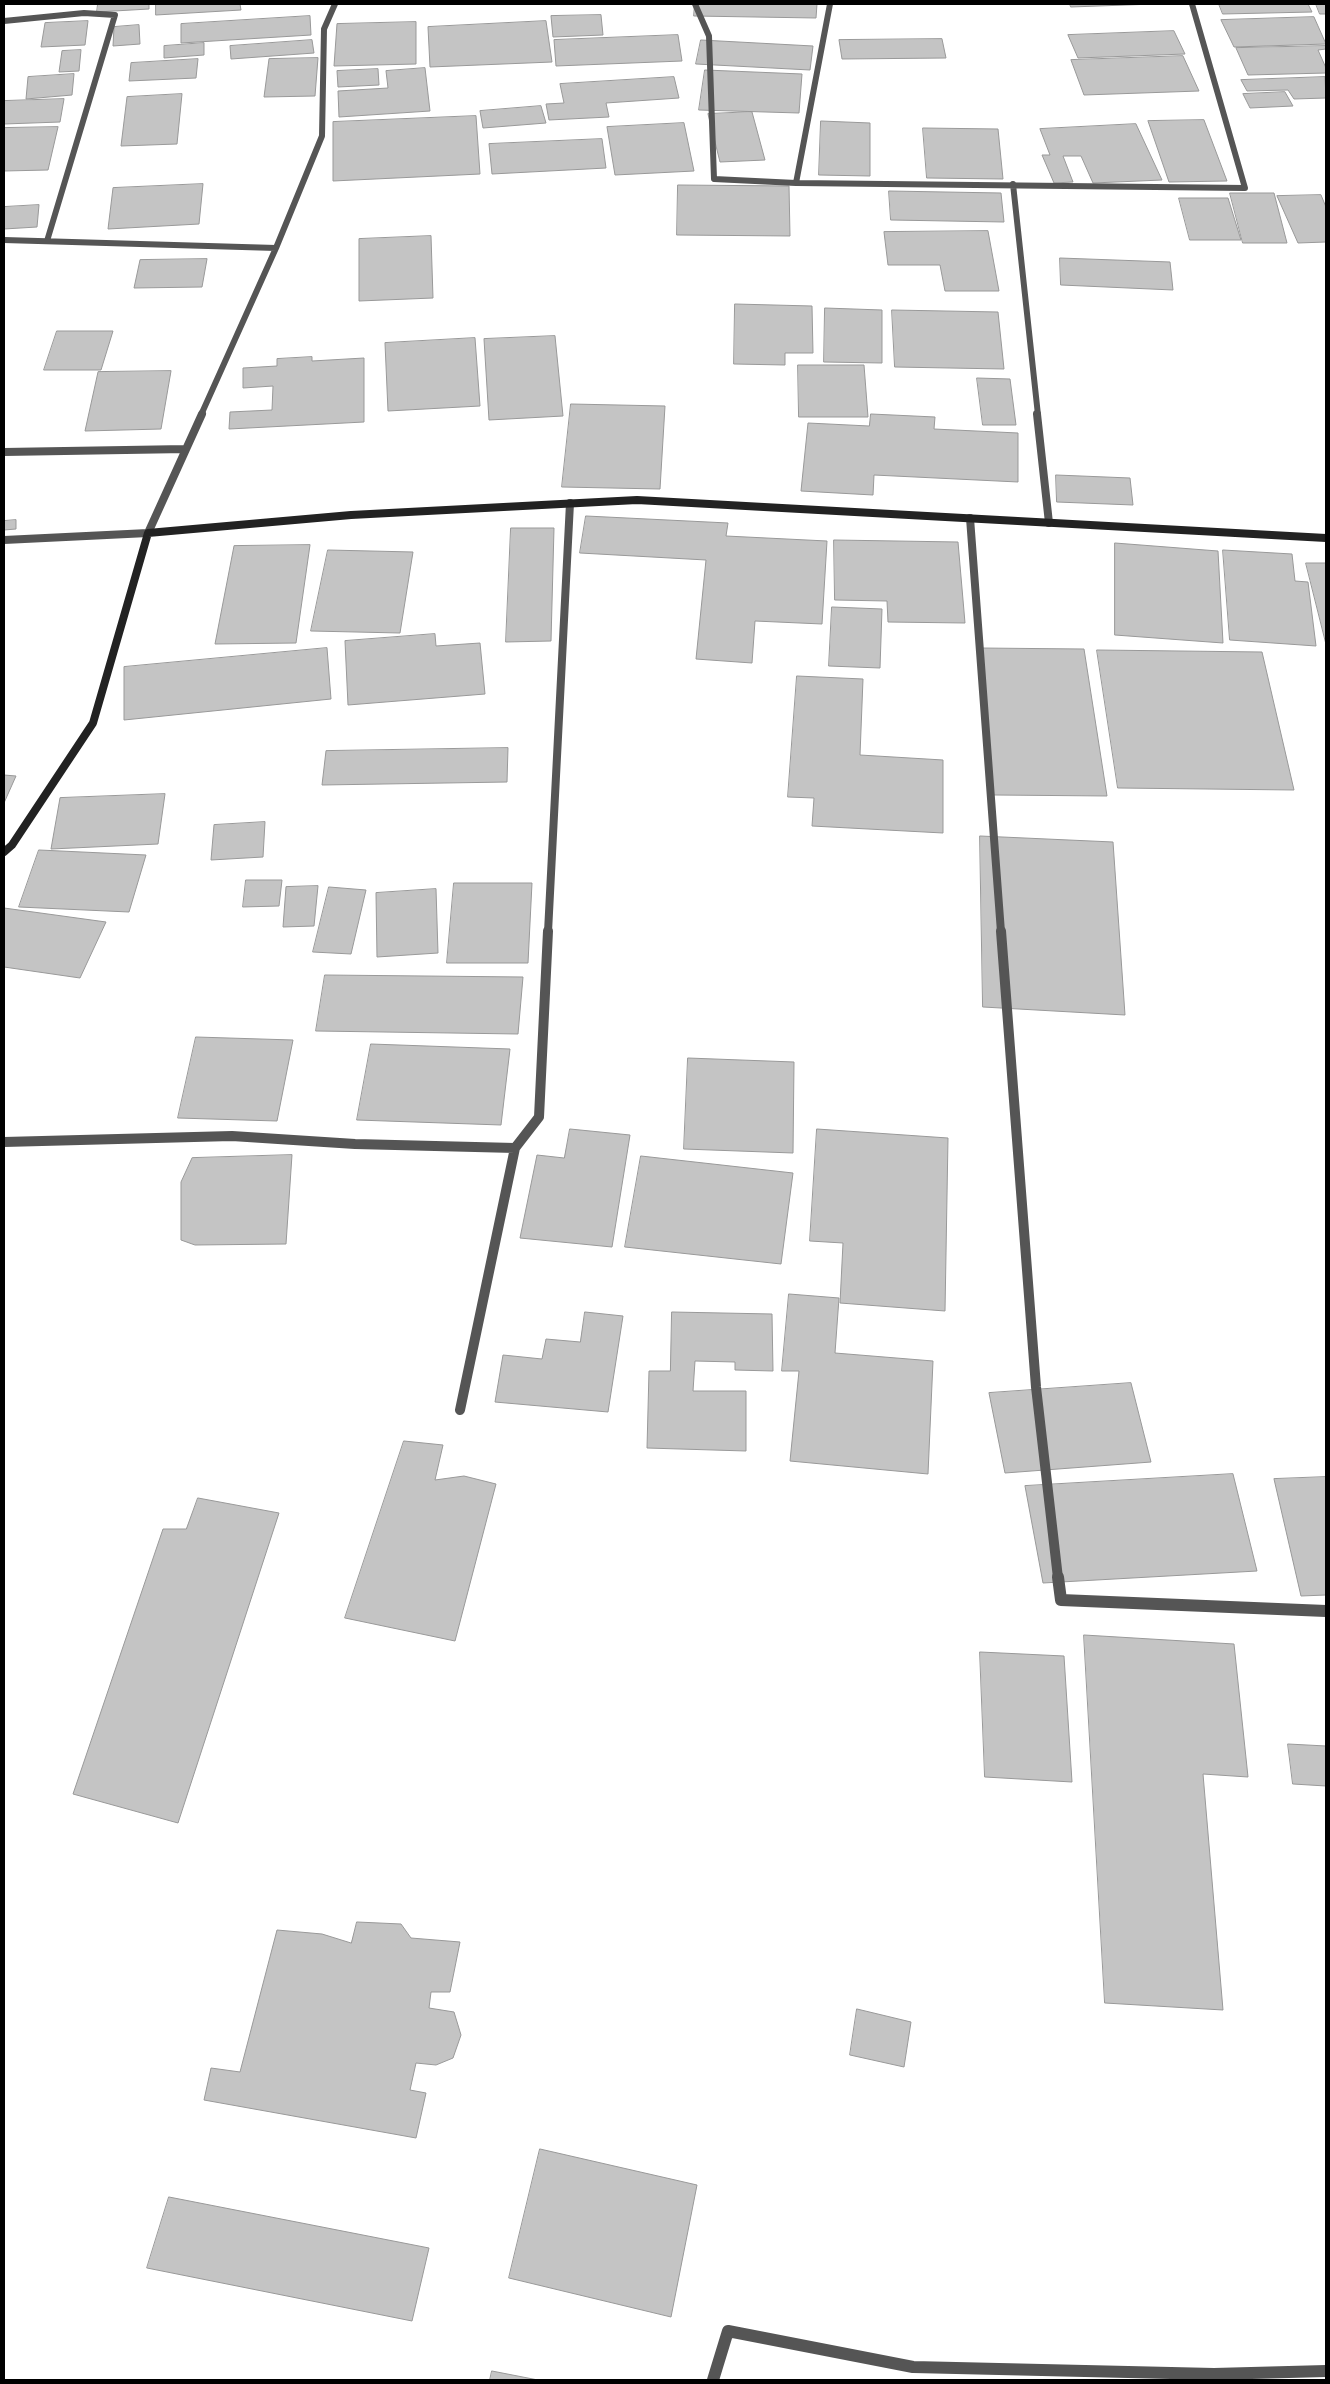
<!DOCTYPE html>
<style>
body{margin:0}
#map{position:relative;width:1330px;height:2384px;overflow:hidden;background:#fff;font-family:"Noto Sans",sans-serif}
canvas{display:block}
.frame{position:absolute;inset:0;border:5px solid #000;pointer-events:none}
</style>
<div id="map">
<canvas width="1330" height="2384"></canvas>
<div class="frame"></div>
</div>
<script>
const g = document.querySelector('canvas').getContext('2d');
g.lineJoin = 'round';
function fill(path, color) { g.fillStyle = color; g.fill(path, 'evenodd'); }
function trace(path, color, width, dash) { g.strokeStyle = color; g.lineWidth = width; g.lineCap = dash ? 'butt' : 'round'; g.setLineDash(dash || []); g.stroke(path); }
const building = new Path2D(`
 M98,4H149V9L97,12Z
 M156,4H240L241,10L156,15Z
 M695,4H817L816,18L694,16Z
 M1070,4H1154L1071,7Z
 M1219,4H1308L1312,12L1223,14Z
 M1316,4H1326V14H1320Z
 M601,15L603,35L553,37L551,16Z
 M310,16L311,35L181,43V24Z
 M1314,17L1326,44L1234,47L1221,20Z
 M88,21L85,45L41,47L45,23Z
 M546,21L552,62L430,67L428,27Z
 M416,22V64L334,66L337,24Z
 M139,25L140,44L113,46L114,27Z
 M1174,31L1185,54L1078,58L1068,35Z
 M678,35L682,61L556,66L554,40Z
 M942,39L946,58L842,59L839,40Z
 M312,40L314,53L231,59L230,46Z
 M701,40L813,46L810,70L696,64Z
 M204,43V55L164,58V46Z
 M1326,46V49L1318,50L1326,68V73L1248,75L1236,48Z
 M81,50L79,71L59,72L62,51Z
 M1183,56L1199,91L1084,95L1071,60Z
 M318,58L315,96L264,97L269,59Z
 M198,59L196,78L129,81L131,63Z
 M425,68L430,111L339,117L338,91L388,88L386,71Z
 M378,69L379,85L338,87L337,71Z
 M705,70L802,74L799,113L699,110Z
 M74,74L72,95L26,99L28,77Z
 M674,77L679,98L606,103L609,117L549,120L546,104L564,103L560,84Z
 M1325,77L1326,98L1294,99L1288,90L1247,91L1241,80Z
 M1285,92L1293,106L1250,108L1243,94Z
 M182,94L177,144L121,146L127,97Z
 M64,99L60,122L4,124V101Z
 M541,106L546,123L483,128L480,111Z
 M752,112L765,160L720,162L708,114Z
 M476,116L480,174L333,181V122Z
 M1204,120L1227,181L1169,182L1148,121Z
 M821,121L870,123V176L819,175Z
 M684,123L694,171L615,175L607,127Z
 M1136,124L1162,180L1093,183L1081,156H1063L1073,182L1054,183L1042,155H1050L1040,129Z
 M58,127L48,170L4,171V128Z
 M923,128L998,129L1003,179L927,178Z
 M602,139L606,168L492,174L489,144Z
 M203,184L199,224L108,229L113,188Z
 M678,185L789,186L790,236L677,235Z
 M889,191L1001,193L1004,222L891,220Z
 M1230,193H1274L1287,243H1243Z
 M1321,195L1326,207V242L1298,243L1277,196Z
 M1179,198H1228L1241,240H1190Z
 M39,205L37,227L4,229V207Z
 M988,231L999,291H945L940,265H888L884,232Z
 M431,236L433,298L359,301V239Z
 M1060,258L1170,262L1173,290L1061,285Z
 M207,259L202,287L134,288L140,260Z
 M735,304L812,306L813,353H785V365L734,364Z
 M825,308L882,310V363L824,362Z
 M892,310L998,312L1004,369L895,367Z
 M57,331H113L101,370H44Z
 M555,336L563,416L489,420L484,339Z
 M475,338L480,406L388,411L385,343Z
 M312,357V361L364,358V422L229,429L230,412L272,410L273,386L243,388V368L277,366V359Z
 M798,365H864L868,417H799Z
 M171,371L161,429L85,431L98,372Z
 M977,378L1010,379L1016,425H983Z
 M571,404L665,406L660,489L562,487Z
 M871,414L935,417L934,429L1018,433V482L874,475L873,495L801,491L808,423L869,426Z
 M1056,475L1130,478L1133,505L1057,502Z
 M586,516L728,523L726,536L827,541L822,624L755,621L752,663L696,659L706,560L580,553Z
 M16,520V529L4,530V521Z
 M511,528H554L551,641L506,642Z
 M834,540L958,542L965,623L888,622L887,601L835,600Z
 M1115,543L1218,551L1223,643L1115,635Z
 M310,545L296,643L215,644L234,546Z
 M328,550L413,552L400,633L311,631Z
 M1223,550L1292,554L1295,581L1308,582L1316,646L1230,640Z
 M1306,563H1326V644Z
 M832,607L882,609L880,668L829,666Z
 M435,634L436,646L480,643L485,694L348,705L345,641Z
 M327,648L331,699L124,720V667Z
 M979,648L1084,649L1107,796L994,795Z
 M1097,650L1262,652L1294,790L1118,788Z
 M797,676L863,679L860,755L943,760V833L812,826L814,798L788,797Z
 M508,748L507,782L322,785L326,751Z
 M4,775L16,776L4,803Z
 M165,794L158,844L51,849L60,798Z
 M265,822L263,857L211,860L214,825Z
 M980,836L1113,842L1125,1015L983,1007Z
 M39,850L146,855L129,912L19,907Z
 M246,880H282L279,906L243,907Z
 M454,883H532L528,963H447Z
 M318,886L314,926L283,927L286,887Z
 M329,887L366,890L351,954L313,952Z
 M436,889L438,953L377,957L376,893Z
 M4,908L106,922L80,978L4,967Z
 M325,975L523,977L518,1034L316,1031Z
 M196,1037L293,1040L277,1121L178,1118Z
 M371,1044L510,1049L501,1125L357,1120Z
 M688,1058L794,1062L793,1153L684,1149Z
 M570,1129L630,1135L612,1247L520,1238L537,1155L564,1158Z
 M817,1129L948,1138L945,1311L840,1303L843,1243L810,1241Z
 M292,1155L286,1244L195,1245L181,1240V1182L192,1158Z
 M641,1156L793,1173L781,1264L625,1247Z
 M789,1294L839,1298L835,1353L933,1361L928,1474L790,1461L799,1371H782Z
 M585,1312L623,1316L608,1412L495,1402L503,1355L542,1359L546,1339L580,1342Z
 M672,1312L772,1314L773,1371L735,1370V1362L695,1361L693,1391H746V1451L647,1448L649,1371H670Z
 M1131,1383L1151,1462L1005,1473L989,1393Z
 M404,1441L443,1445L435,1480L464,1476L496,1484L455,1641L345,1618Z
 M1233,1474L1257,1571L1043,1583L1025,1486Z
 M1326,1477V1595L1301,1596L1274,1479Z
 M198,1498L279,1513L178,1823L73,1794L163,1529H186Z
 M1084,1635L1234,1644L1248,1777L1203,1774L1223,2010L1105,2003Z
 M980,1652L1064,1656L1072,1782L985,1777Z
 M1288,1744L1326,1746V1786L1293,1784Z
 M357,1922L401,1924L411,1938L460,1942L450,1992H431L429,2008L454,2012L461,2035L453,2058L436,2065L416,2063L410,2090L426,2093L416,2138L204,2100L211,2068L240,2072L277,1930L322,1934L351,1943Z
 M857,2009L911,2022L904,2067L850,2055Z
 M540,2149L697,2185L671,2317L509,2278Z
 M169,2197L429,2248L412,2321L147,2268Z
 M492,2371L538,2380H490Z`);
const streetFar3 = new Path2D(`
 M695,4L709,36L714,179L796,183
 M830,4L796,183L1245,188L1192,4
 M4,21L84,13L115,15L47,241
 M1013,184L1038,415
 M4,240L276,248
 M201,415L276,248L322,136L324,29L335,4`);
const streetFar2 = new Path2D(`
 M1037,414L1049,523
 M4,452L186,449
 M970,518L1001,932
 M4,540L148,533L202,414
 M548,932L570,503`);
const streetFar1 = new Path2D(`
 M1001,931L1036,1387L1058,1578
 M4,1142L232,1136L355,1144L515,1148L539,1117L548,931
 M460,1410L515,1148`);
const street = new Path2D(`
 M1058,1577L1061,1600L1326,1611
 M713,2380L728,2331L913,2367L1214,2374L1326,2371`);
const secondary = new Path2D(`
 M4,852L12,845L93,723L148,533L351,515L637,500L1326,538`);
fill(building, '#c4c4c4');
trace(building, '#999', 1);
trace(streetFar3, '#555', 6);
trace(streetFar2, '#555', 8);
trace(streetFar1, '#555', 10);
trace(street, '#555', 12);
trace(secondary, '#222', 8);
</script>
